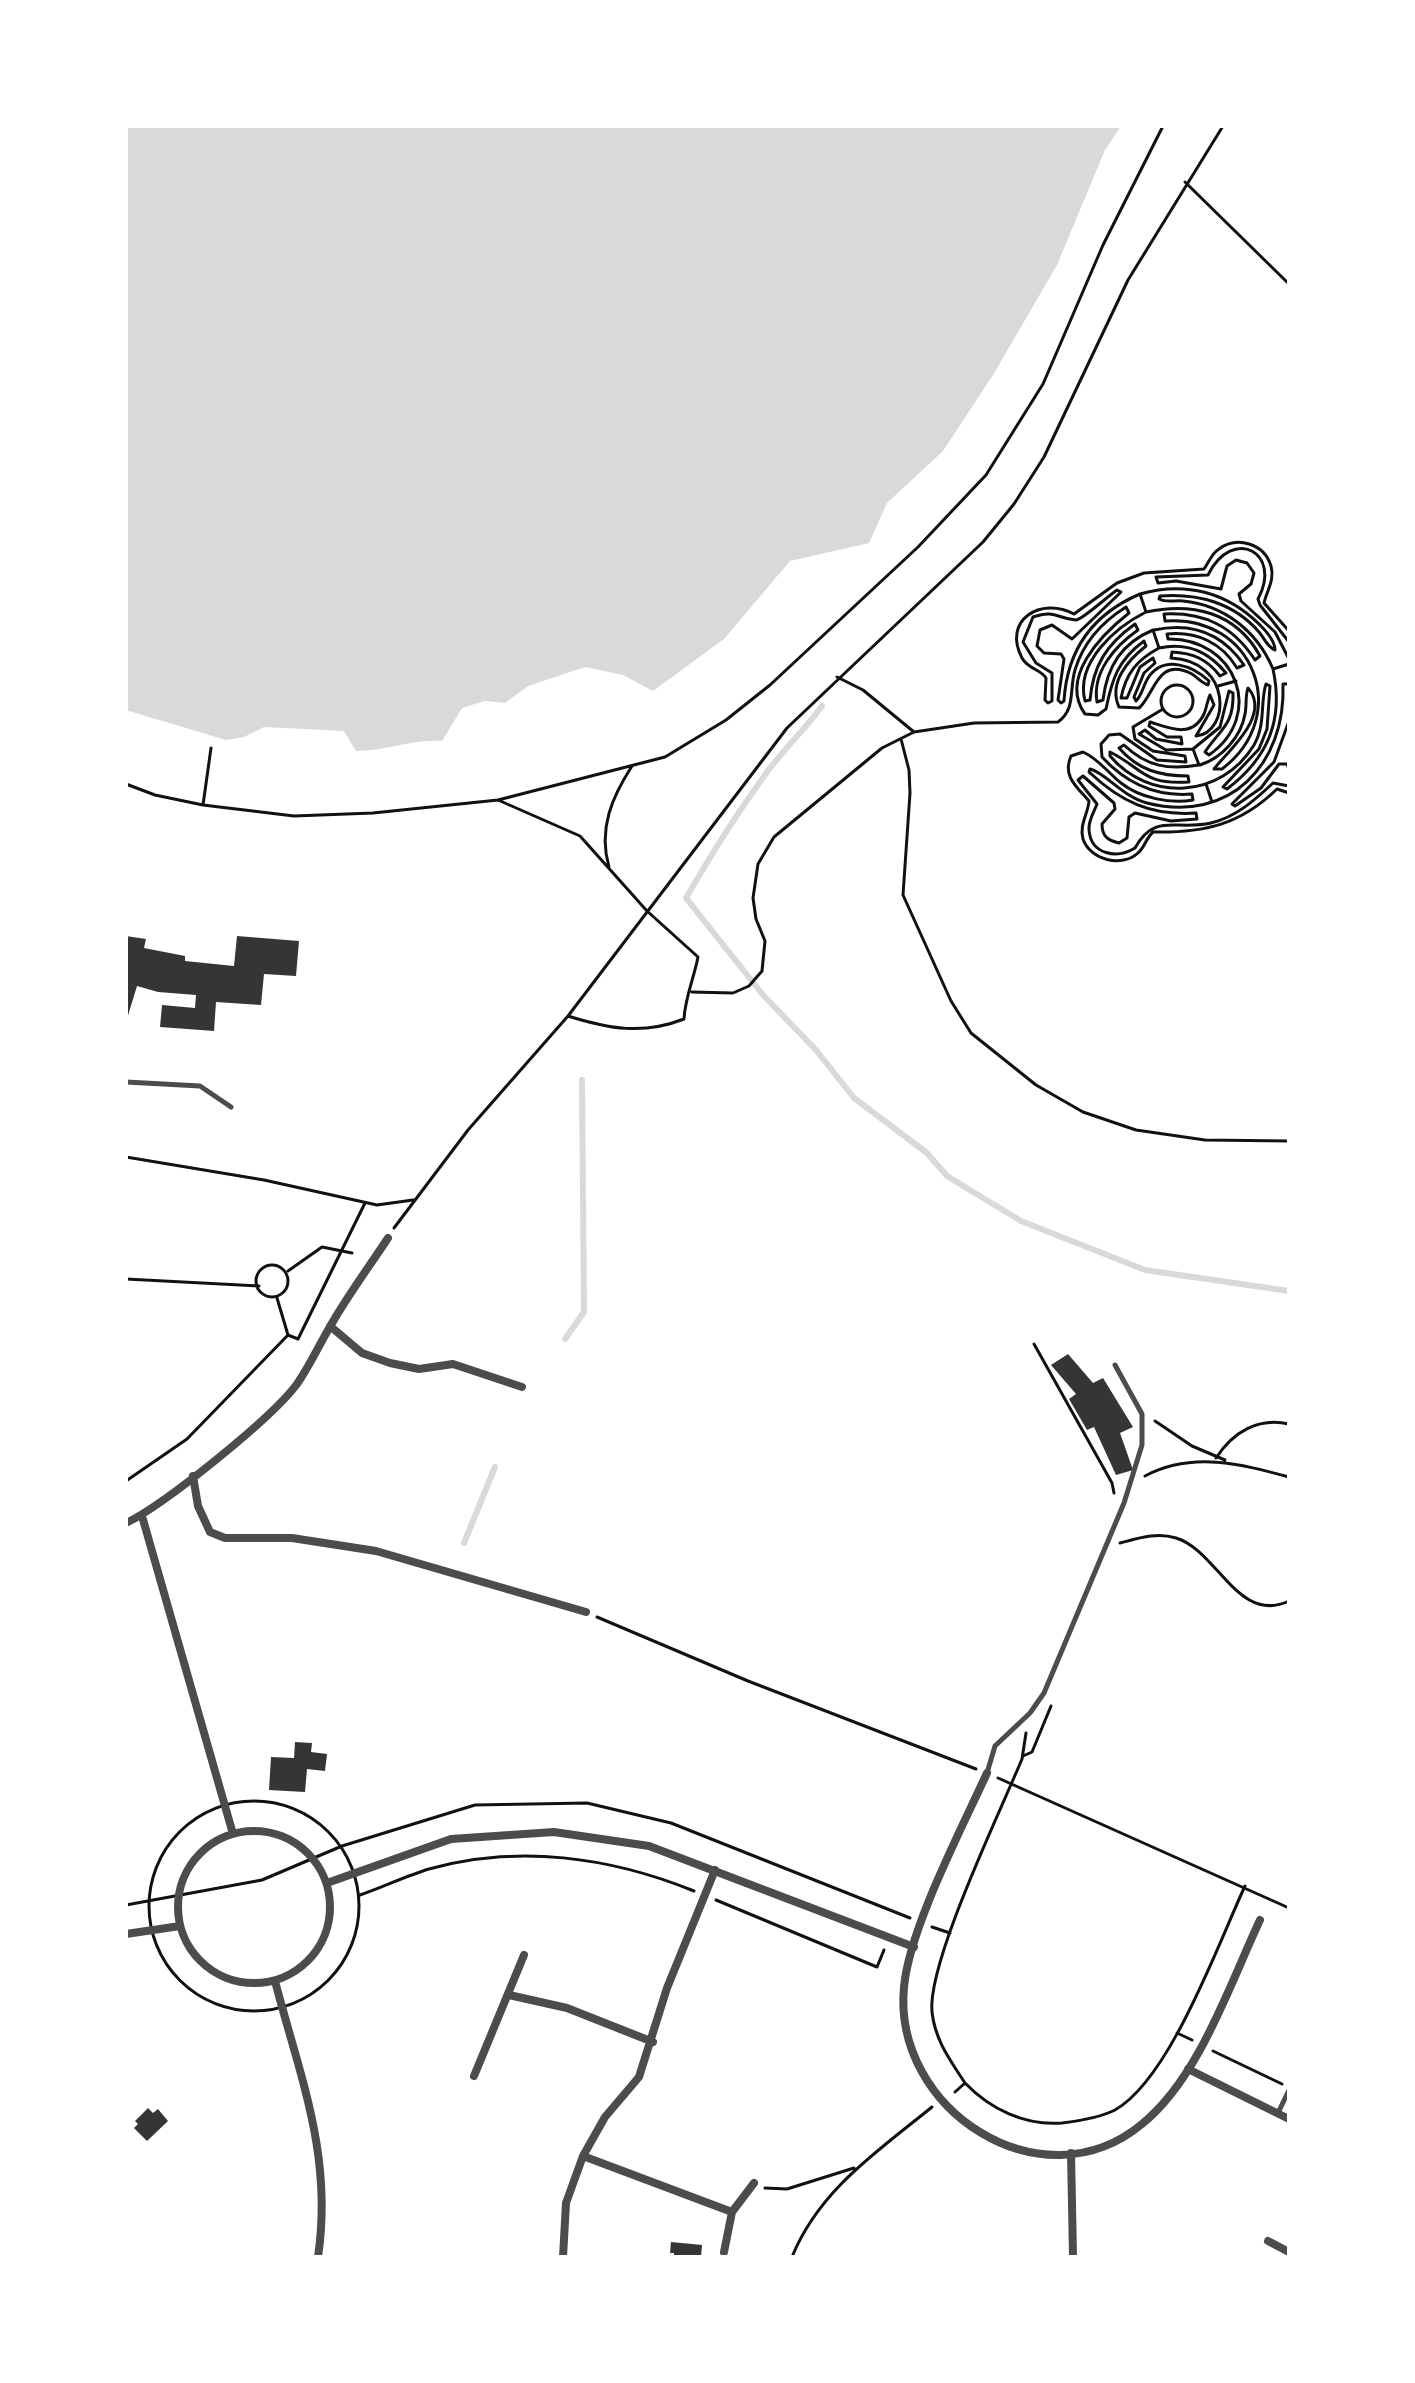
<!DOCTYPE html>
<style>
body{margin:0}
#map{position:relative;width:1415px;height:2383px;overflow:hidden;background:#fff;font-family:Commissioner,sans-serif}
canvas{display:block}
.frame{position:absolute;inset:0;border:128px solid #fff;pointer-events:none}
</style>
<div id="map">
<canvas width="1415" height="2383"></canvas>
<div class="frame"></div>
</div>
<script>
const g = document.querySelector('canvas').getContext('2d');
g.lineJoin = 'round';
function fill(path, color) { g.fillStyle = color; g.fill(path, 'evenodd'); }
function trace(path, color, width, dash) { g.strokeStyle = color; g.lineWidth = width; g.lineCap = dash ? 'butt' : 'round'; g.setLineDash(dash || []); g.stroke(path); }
const water = new Path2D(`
 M126,126H1121L1105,150L1057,265L993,375L943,451L887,503L869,543L790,561L724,639L653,691L623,675L585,667L528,686L505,703L485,701L462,708L442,741C412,739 386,751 356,751L344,731L264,727L244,737L226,740L126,710Z`);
const stream = new Path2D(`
 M822,706C806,728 787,746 770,768C739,810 712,853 686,898L763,995L816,1050L854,1098L927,1153L947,1176L1021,1221L1145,1270L1289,1291
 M565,1339L584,1312L582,1080
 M464,1543L495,1467`);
const building = new Path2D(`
 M126,936L146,939L144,948L185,956V961L234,966L237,936L299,941L296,976L264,974L261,1005L216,1002L214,1031L160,1027L162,1005L195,1008L196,995L158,992L137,986L126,1022Z
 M1068,1354L1093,1383L1103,1378L1133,1427L1120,1433L1133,1470L1116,1475L1094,1427L1087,1430L1069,1399L1076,1394L1051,1365Z
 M295,1742L312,1743L311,1752L327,1754L325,1771L307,1769L305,1792L269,1790L271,1757L294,1758Z
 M148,2108L153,2113L158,2109L168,2121L147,2141L134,2128L138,2124L135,2121Z
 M671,2242L702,2245L701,2257H674V2253H670Z`);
const path = new Path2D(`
 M1185,182L1289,284
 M1140,594C1185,581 1227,592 1260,625C1267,632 1275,642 1275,650C1267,647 1265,639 1259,632C1234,603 1198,593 1160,596L1159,599C1167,603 1174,600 1183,601C1224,605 1257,631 1273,669
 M1146,612C1192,602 1236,612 1260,656L1255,660C1233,626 1204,612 1164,614L1165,621C1253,614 1293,715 1222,769H1214C1227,752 1272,715 1248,688C1245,696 1247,705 1245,714C1241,737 1222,758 1200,765
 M1154,630C1192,622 1222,633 1244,665L1237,668C1222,643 1197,631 1167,634L1168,639C1236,638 1266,715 1209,755L1205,752C1220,729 1234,726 1233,693L1229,691L1220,727L1193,749
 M1289,642L1260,605L1258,599C1283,553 1233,525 1208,575L1156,577L1158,583L1176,581L1221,589L1227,566L1236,560L1247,563L1254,573L1251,584L1239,594L1241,601L1275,632L1289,659
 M1159,648C1187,642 1208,651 1226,673L1220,676C1207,659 1193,653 1172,652L1171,658C1233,661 1230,733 1196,736L1214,705L1210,695C1207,701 1207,707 1204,714C1192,739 1169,728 1150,722L1149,726L1167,737H1181L1182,744L1156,739L1145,730L1139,734L1166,750L1193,749L1199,765C1169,770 1147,767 1124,745L1119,748C1138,770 1160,776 1188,776L1189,782C1143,785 1144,769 1110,752V756C1149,802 1221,799 1254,745C1266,724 1260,702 1266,684L1270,686L1267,729L1259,749L1223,787L1227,789C1268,758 1284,720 1273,669L1289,664
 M837,677L863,690L914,732L974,723L1058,722C1076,709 1069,690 1075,670C1083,643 1102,622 1126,607L1129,613C1101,635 1059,678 1085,714L1098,715L1106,709C1112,679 1118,660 1144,641L1146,646C1128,660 1108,683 1119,707L1139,708C1155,694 1157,656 1192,674C1198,678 1202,683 1208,685L1209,681C1193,666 1164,654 1148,678C1143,686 1142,695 1136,701L1134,697L1144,673L1155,663L1153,658L1140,667L1127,698H1121C1126,673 1137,660 1159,648L1153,630C1122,643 1107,666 1103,700L1097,702C1092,672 1115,646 1138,630L1135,624C1107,644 1093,665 1090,700L1085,701C1075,662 1116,627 1146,612L1140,594C1093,614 1067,650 1064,701L1061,703L1058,700L1064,659L1061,654L1044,653L1037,646L1040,630L1052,625L1072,639L1121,592L1117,590C1108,596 1082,620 1076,620C1057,619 1056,609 1033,617L1023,642L1036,663L1052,673V701L1048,703L1045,700L1046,678C1040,669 1028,669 1022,658C1002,620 1041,596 1074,614L1117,583L1144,573L1204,569C1209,562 1212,553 1219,549C1237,536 1264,543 1271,566C1275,580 1267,590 1264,603L1289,631
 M1289,684H1283C1286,764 1230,824 1147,803C1123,797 1106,773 1090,769L1089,772C1121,802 1151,816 1196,813L1197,819L1171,821L1135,813L1129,817L1127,838L1119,843C1107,840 1102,836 1102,824L1115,809L1114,803L1083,776L1078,780L1097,804C1094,812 1088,821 1089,830C1091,855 1117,859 1135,848C1155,812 1175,831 1211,823C1236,817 1255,800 1273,783L1289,786
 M1161 701a16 16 0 1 1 32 0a16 16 0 1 1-32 0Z
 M1218,686L1236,681
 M1163,709L1133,727L1135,739L1153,751L1185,756L1186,762L1157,760L1120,734L1109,735L1101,744L1102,757C1126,783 1156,797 1192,794L1193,800C1170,804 1140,798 1121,783C1108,773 1099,759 1083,752L1071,756C1062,776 1077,787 1089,801C1088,814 1079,825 1083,839C1090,860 1122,868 1138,853C1145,847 1146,838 1153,832C1204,833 1240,825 1277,789L1289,793
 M1289,721L1274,762L1232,804L1235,806L1261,788L1279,764H1287L1289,769
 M901,739L909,770L910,793L903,895L951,1001L971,1033L1036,1085L1083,1112L1136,1130L1205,1140L1289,1141
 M126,784L155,795L203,805L294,816L373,813L498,800L665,757L726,720L770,685L918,547L986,475L1043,384L1103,245L1163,126
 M1206,784L1212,802
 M498,800L580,836L647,911L698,957C694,978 685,998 684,1019C643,1035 609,1029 568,1016
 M203,805L211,748
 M609,867C598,829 612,797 632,766
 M692,992L733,993L749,986L762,971L765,941L756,919L753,898L758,864L774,837L882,748L914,732
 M126,1157L264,1180L377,1205L413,1200
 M394,1228L468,1130L568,1016L787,728L983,542L1014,504L1044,457L1128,280L1223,126
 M256 1281a16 16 0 1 1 32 0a16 16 0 1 1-32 0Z
 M288,1271L322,1247L352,1253
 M126,1279L259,1286
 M277,1298L288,1335
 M1034,1344L1112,1483L1114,1493
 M1155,1421L1192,1446L1225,1460
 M1216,1458C1233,1432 1258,1417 1289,1424
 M1145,1476C1192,1451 1241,1464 1289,1477
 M126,1481L187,1439L288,1335L298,1339L365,1203
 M1120,1543C1139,1538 1157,1532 1176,1538C1217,1550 1238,1625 1289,1601
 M597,1617L748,1681L976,1769
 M1023,1756L1032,1752L1051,1706
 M998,1778L1289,1908
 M149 1906a105 105 0 1 1 210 0a105 105 0 1 1-210 0Z
 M360,1895C383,1887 406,1876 429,1869C518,1844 610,1857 694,1891
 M716,1900L877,1967L884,1950
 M126,1905L262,1880L342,1846L475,1805L587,1803L671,1823L910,1918
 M932,1927L950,1933
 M1177,2033L1192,2040
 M1213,2051L1282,2084
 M965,2083C990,2109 1025,2126 1062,2123C1079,2121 1099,2118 1115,2110C1170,2079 1218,1944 1245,1886
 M955,2092L965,2083C950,2060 935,2040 932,2012C927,1963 1001,1810 1022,1759L1026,1733
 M765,2188L787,2189L854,2168
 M792,2257C819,2190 878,2151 932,2107`);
const service = new Path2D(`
 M126,1082L200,1086L231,1107
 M987,1773L995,1746L1030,1713L1044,1693L1124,1503L1142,1445V1414L1115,1365
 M1278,2113L1289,2090`);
const minor = new Path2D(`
 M330,1326L362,1353L390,1363L419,1369L453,1364L522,1387
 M193,1476L198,1506L210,1532L225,1538H292L376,1551L586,1612
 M142,1516L233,1834
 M126,1523C164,1505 272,1418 297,1384C310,1365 319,1345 331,1325C348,1295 369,1267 388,1238
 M987,1773C962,1828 909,1929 904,1987C892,2110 1042,2207 1142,2124C1199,2078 1229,1986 1260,1920
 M178 1907a76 76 0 1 1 152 0a76 76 0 1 1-152 0Z
 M327,1883L451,1839L554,1832L649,1846L914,1947
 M126,1934L180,1926
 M275,1981C300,2077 333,2155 318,2257
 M509,1995L567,2008L653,2042
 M1188,2069L1289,2119
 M474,2076L524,1955
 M1071,2153L1073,2257
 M583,2156L732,2212
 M1268,2241L1289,2252
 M724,2252L732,2212L754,2183
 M563,2257L566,2203L583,2156L605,2117L639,2077L667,1988L715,1870`);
fill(water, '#d9d9d9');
trace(stream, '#d9d9d9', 6);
fill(building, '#353535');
trace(path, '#111', 3);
trace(service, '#4c4c4c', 5);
trace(minor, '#4c4c4c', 8);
</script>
